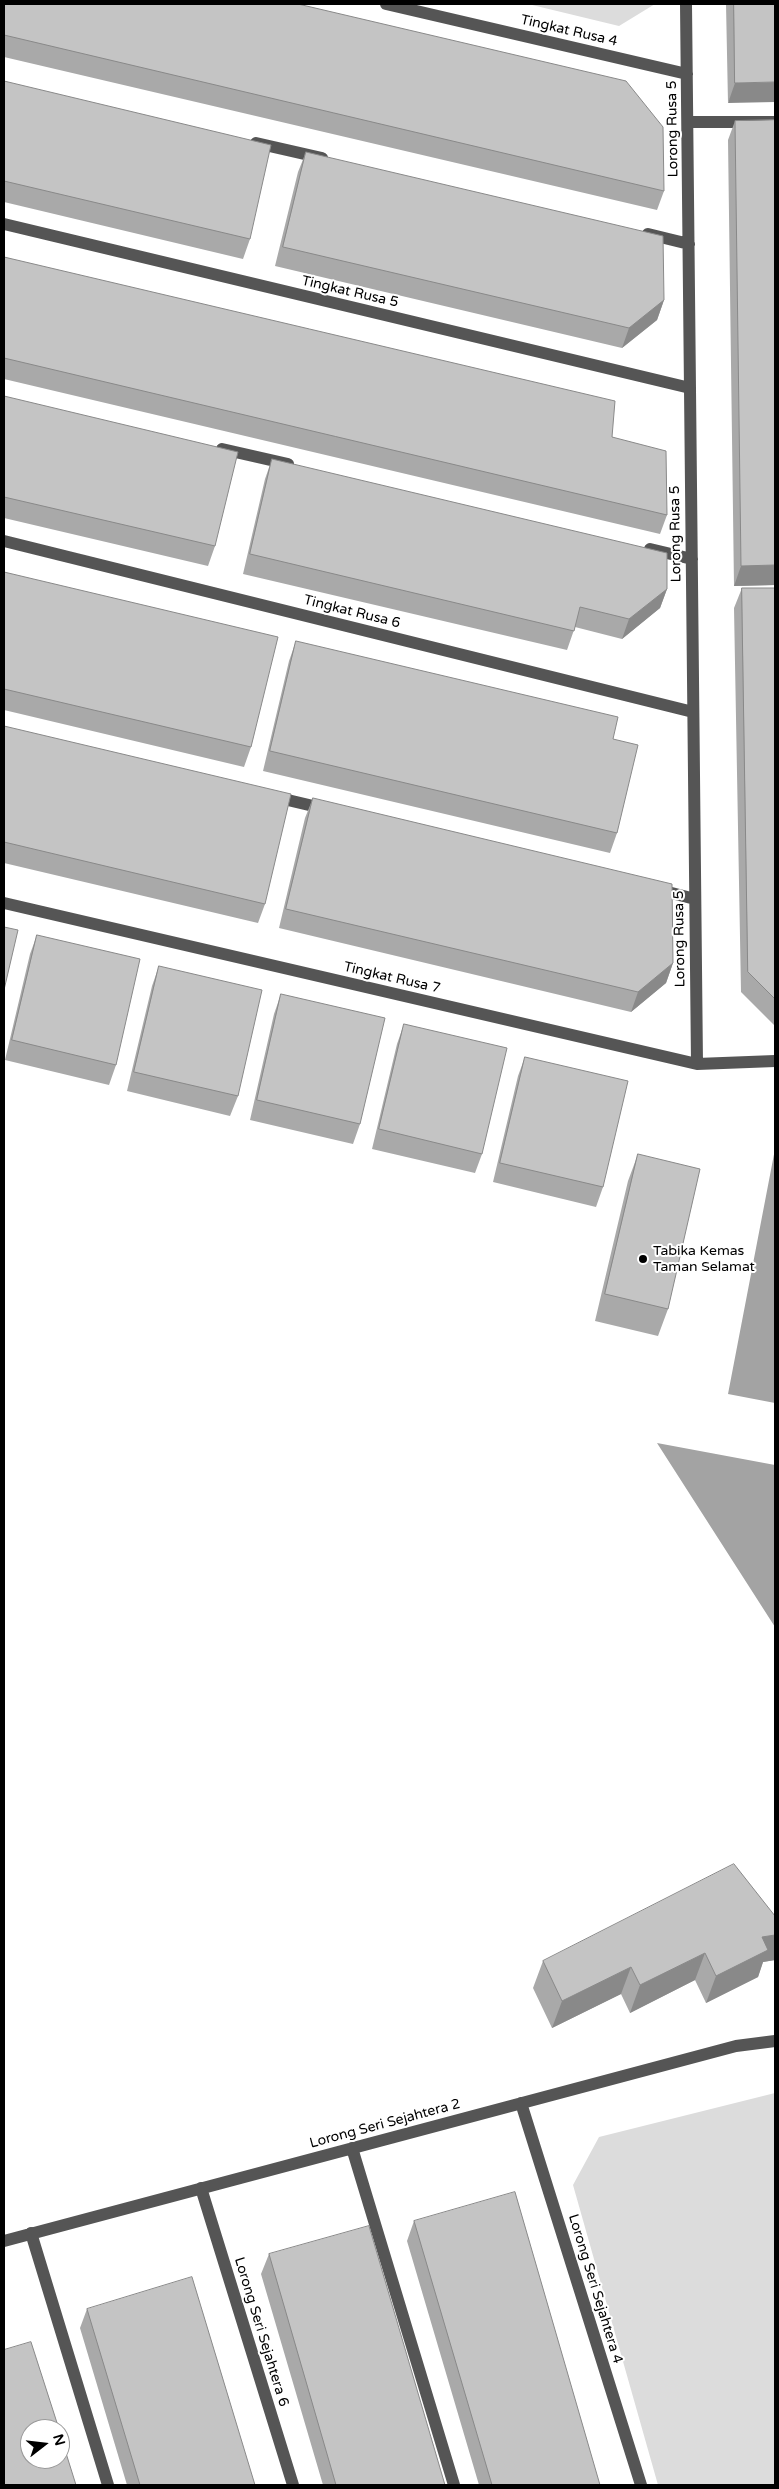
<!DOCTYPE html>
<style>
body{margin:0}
#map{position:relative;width:779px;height:2489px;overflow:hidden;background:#fff;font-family:"Varela Round",sans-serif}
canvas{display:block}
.frame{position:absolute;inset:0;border:5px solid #000;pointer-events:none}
.north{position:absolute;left:20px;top:2419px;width:50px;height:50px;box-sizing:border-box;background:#fff;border:1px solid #999;border-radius:50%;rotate:74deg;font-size:14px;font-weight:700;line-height:20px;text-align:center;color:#000}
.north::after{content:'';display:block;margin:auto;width:18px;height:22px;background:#000;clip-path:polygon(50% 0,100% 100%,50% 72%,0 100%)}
</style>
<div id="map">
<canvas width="779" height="2489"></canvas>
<div class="frame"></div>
<div class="north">N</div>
</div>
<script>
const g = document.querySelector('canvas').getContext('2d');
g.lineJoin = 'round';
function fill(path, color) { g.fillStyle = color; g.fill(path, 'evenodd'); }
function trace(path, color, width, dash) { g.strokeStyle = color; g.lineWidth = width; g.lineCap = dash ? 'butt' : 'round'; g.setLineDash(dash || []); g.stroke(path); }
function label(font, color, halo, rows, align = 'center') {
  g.font = font + ' "Varela Round",sans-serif'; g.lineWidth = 4; g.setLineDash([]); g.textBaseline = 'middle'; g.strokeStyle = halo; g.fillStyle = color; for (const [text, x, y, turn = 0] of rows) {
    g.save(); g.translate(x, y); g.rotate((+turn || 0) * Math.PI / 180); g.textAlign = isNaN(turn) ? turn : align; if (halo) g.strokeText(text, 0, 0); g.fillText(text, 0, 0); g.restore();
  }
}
const green = new Path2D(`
 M528,4H655L619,26Z
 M775,2093V2485H658L573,2185L599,2137Z`);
const water = new Path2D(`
 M775,1149V1403L728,1394Z
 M657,1443L775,1465V1627Z`);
const minor = new Path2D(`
 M386,4L687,74
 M686,4L697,1064
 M688,122H775
 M256,143L322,158
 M4,224L690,388
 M648,234L689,244
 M222,449L288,464
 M4,541L693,712
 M650,549L692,559
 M275,797L326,809
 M656,889L695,899
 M4,903L697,1064L775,1061
 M521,2103L641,2485
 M352,2148L454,2485
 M201,2188L293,2485
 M31,2233L108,2485
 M4,2241L736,2046L775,2041`);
const wall = new Path2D(`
 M4,4L664,191L657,210L4,57Z
 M726,4H775L728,103Z
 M4,81L250,239L243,259L4,202Z
 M735,121L775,585L734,586L728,140Z
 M306,152L664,300L657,320L622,348L275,266L298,172Z
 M4,257L612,437L667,515L660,534L4,379Z
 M4,396L215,546L208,566L4,518Z
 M272,459L667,589L660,608L622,639L575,627L567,650L243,574L265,479Z
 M4,572L251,747L244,767L4,710Z
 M742,588H775V1026L741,992L734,608Z
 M296,641L613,739L617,833L610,853L263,771L289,661Z
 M4,726L265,904L258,923L4,863Z
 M313,798L673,963L666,983L631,1012L279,928L305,818Z
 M37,935L116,1065L109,1085L5,1060L30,954Z
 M159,966L238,1096L230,1116L127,1091L152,986Z
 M281,994L360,1124L353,1144L250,1120L274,1014Z
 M404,1024L482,1154L475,1173L372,1149L397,1044Z
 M525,1057L603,1187L596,1207L493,1182L518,1076Z
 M638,1154L668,1309L658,1336L595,1321L628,1181Z
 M775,1916V1960L763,1962L758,1977L706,2003L695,1980L630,2013L621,1994L552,2028L533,1988L543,1961Z
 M414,2221L600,2485H479L407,2241Z
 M269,2254L445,2485H323L261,2274Z
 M87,2309L255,2485H127L80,2328Z`);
const shadedWall = new Path2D(`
 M775,82V102L728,103L735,83Z
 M664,300L657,320L622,348L629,328Z
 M775,565V585L734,586L741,566Z
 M667,589L660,608L622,639L629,619Z
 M673,963L666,983L631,1012L638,992Z
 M775,1935V1960L763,1962L758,1977L706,2003L716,1976L762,1937Z
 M705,1953L695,1980L630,2013L640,1985Z
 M631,1967L621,1994L552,2028L562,2001Z`);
const building = new Path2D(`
 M4,4H298L626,81L663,127L664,191L4,35Z
 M734,4H775V82L735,83Z
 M4,81L271,145L250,239L4,181Z
 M775,120V565L741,566L735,121Z
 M306,152L663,236L664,300L629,328L283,247Z
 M4,257L615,401L612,437L666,451L667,515L4,358Z
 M4,396L238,452L215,546L4,497Z
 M272,459L667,553V589L629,619L580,607L574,631L250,554Z
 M4,572L278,637L251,747L4,689Z
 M742,588H775V999L748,972Z
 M296,641L618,717L613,739L638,745L617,833L270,751Z
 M4,726L291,794L265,904L4,842Z
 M313,798L672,884L673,963L638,992L286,909Z
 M4,927L18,930L4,990Z
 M37,935L140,959L116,1065L12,1040Z
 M159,966L262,990L238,1096L134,1072Z
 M281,994L385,1018L360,1124L257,1100Z
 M404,1024L507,1048L482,1154L379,1129Z
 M525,1057L628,1081L603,1187L500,1163Z
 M638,1154L700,1169L668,1309L605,1294Z
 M734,1864L775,1916V1935L762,1937L768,1950L716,1976L705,1953L640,1985L631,1967L562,2001L543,1961Z
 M515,2192L600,2485H492L414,2221Z
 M369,2226L445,2485H336L269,2254Z
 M192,2277L255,2485H140L87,2309Z
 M31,2342L59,2429H30V2459H60V2434L76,2485H4V2350Z`);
const markers = [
 [643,1259,5,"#000"]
];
const streetNames = [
 ["Tingkat Rusa 4",569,31,13],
 ["Lorong Rusa 5",673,129,-91],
 ["Tingkat Rusa 5",350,292,13],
 ["Lorong Rusa 5",676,534,-91],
 ["Tingkat Rusa 6",352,612,14],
 ["Lorong Rusa 5",680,939,-91],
 ["Tingkat Rusa 7",392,978,13],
 ["Lorong Seri Sejahtera 2",385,2124,-15],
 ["Lorong Seri Sejahtera 4",595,2289,73],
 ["Lorong Seri Sejahtera 6",261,2332,73]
];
const poiNames = [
 ["Tabika Kemas",653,1251],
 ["Taman Selamat",653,1267]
];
fill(green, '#dcdcdc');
fill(water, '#a3a3a3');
trace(minor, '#555', 12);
fill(wall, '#a9a9a9');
fill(shadedWall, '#898989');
fill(building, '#c4c4c4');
trace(building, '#898989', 1);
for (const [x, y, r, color] of markers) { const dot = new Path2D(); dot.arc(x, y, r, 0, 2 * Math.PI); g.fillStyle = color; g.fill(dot); trace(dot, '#fff', 2); }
label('14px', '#000', '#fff', streetNames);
label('14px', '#000', '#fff', poiNames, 'left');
</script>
